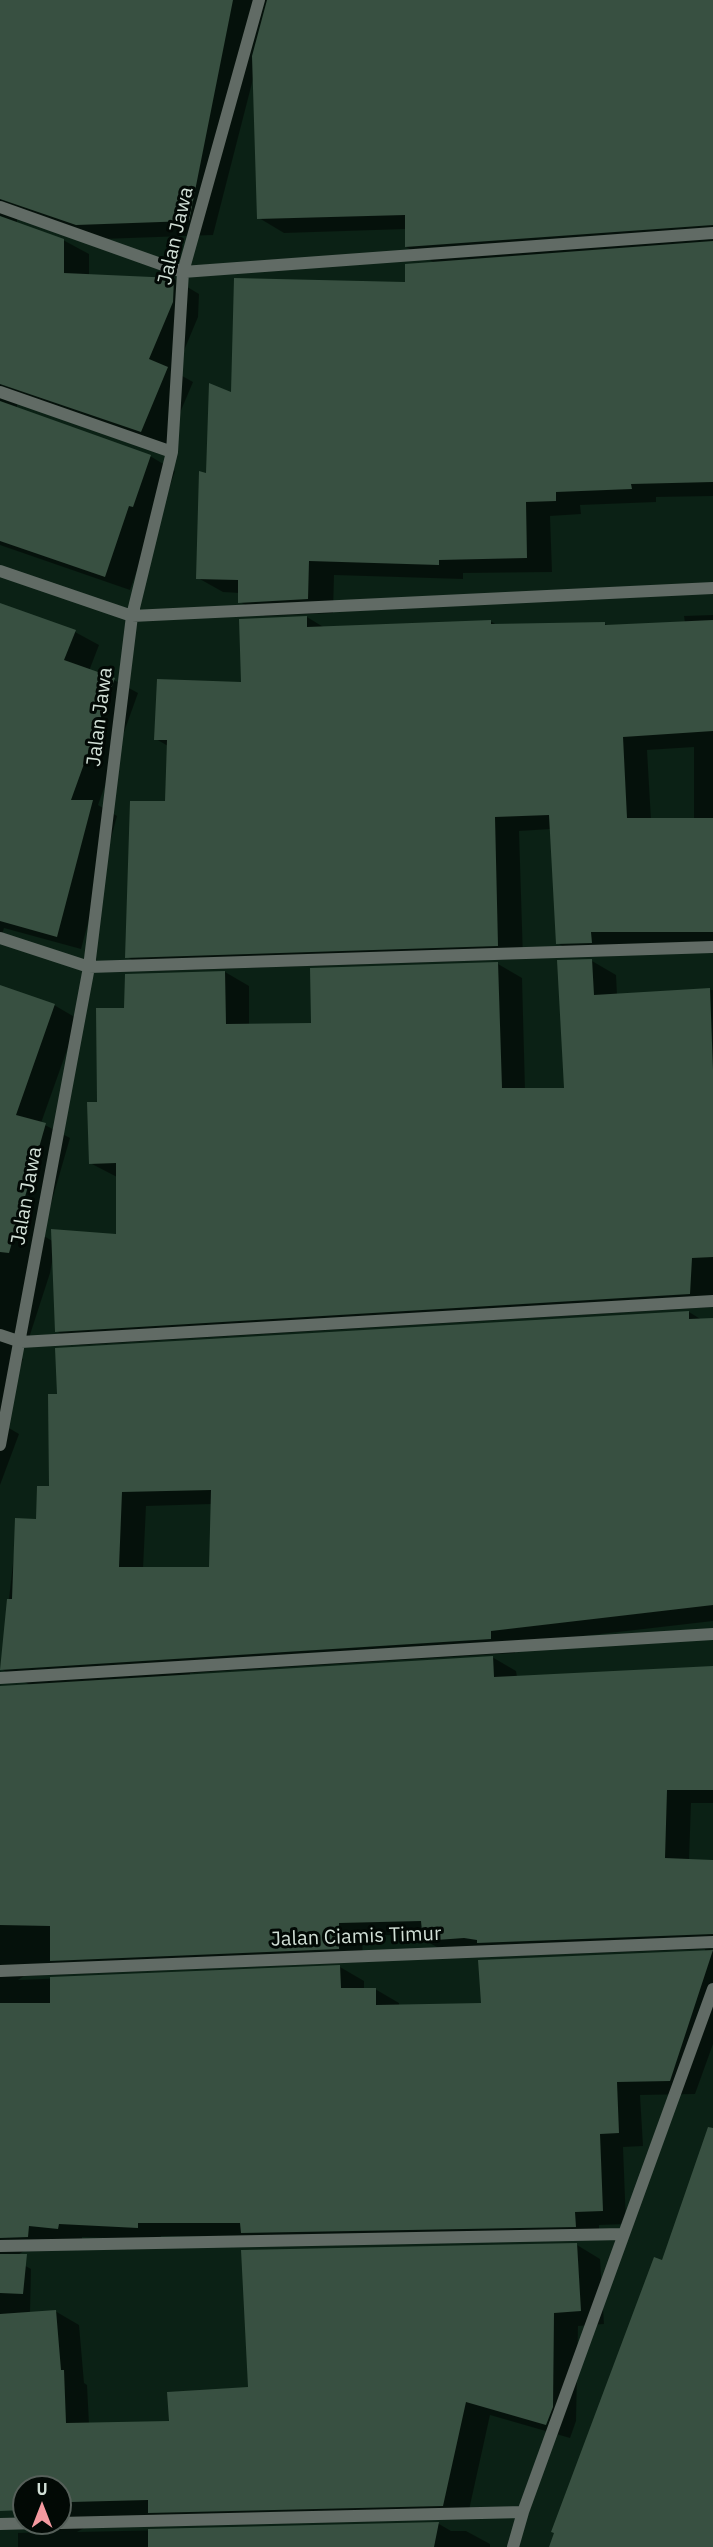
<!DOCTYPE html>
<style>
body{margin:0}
#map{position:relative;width:713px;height:2547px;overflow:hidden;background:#0b2115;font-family:"IBM Plex Sans",sans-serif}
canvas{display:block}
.north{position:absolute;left:12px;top:2475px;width:60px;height:60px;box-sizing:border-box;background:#020905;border:2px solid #555f59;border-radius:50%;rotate:0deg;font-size:16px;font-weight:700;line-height:24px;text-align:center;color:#d1dfd6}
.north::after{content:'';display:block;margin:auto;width:21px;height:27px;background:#f49aa0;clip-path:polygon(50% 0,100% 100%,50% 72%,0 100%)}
</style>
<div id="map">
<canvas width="713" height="2547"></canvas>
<div class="north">U</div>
</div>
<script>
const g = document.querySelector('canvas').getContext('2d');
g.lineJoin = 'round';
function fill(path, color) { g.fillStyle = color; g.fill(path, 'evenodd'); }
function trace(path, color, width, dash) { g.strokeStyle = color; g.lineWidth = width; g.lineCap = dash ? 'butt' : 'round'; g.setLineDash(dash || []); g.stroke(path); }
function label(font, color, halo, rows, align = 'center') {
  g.font = font + ' "IBM Plex Sans",sans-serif'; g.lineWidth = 6; g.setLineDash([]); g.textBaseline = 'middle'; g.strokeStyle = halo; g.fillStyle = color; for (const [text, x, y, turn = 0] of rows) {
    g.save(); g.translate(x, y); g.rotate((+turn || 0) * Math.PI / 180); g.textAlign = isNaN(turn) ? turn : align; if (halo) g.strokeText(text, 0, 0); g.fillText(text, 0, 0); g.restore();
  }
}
const shadow = new Path2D(`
 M0,0H713V496L656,497V502L580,505L581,514L550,516L552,572L463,573V579L334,575L333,613L265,616L240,602V593L223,592L198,578L207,475L232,395L435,263L406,247V229L284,233L259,218L253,79L213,235L102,239L20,214L17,220V224L63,240L89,254V276L174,279L199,294L198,317L175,372L193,382L166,446L20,399L17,405V409L150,456L175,471L158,521L155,519L130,590L0,545Z
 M0,605L75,632L99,645L89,671L114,680L138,693L98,805L117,816L81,949L4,928L0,941Z
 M713,615V946H616V956L582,957L557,943L551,829L519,831L523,959L152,971L127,957L167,803L168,746L156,739L242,683L240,621L307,617L325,628L490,621L497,625L605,624L609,626L685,623L684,616ZM694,747V820H651L647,750Z
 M592,961L616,975L617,995L713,990V1307L80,1345L56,1331L54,1251L50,1273L28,1341L17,1355L23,1359L2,1424L19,1434L0,1485V986L54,1005L78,1019L41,1123L70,1138L42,1235L56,1243L117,1235V1177L90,1163L99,1103L125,1009L225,972L249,986V1026L312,1025L498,964L522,978L525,1090H565Z
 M689,1312L702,1320L713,1319V1621L514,1644L515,1653L190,1673V1676L492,1657L516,1671L517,1677L713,1668V1803H691L689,1860L713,1861V1948L710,1949L713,1950V2044L695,2094L640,2095L643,2146L623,2147L626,2224L599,2225V2240L161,2236V2240L82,2237V2242L24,2251L16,2256V2261L31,2269L30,2313L55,2311L79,2325L84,2383L87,2385L89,2424L170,2422L577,2245L600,2259L604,2324L578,2326L576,2421L570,2438L490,2415L467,2519L84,2528L77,2532L439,2524L451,2531H466L490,2544V2547H18V2533L45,2532L47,2528H42L32,2523H60V2487H24V2518L18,2514V2428L0,2427V1687L30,1685L1,1669L18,1520H38L51,1488ZM212,1504L210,1569H143L146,1506ZM424,1934V1940L448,1953L503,1956L705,1949V1952L482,2005L399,2006V2003L375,1989H364V1981L340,1967L18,1980L24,1976L363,1962L362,1936Z`);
const building = new Path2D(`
 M0,0H233L189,221L76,225L0,199Z
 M267,0H713V225L405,247V215L257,219L252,56Z
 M0,216L64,239V273L174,278L173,302L149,359L168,367L141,432L0,384Z
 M713,241V482L631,484L632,489L556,492V501L526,502L527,558L439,560V565L309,561L308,599L238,603V580L196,579L199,471L206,473L209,383L231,392L234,278L405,282V264Z
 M0,401L151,455L133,507L129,506L105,577L0,541Z
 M0,603L76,630L64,660L115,678L71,800H93L57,937L0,921Z
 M307,616V627L491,620V624L605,622V625L713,620V731L623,737L627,818H713V932H591L592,943L556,944L549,815L495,817L498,946L125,958L130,801H165L167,740H154L157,679L241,682L239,619Z
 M592,959L594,995L710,988L713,1070V1257L692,1258L690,1294L55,1332L51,1229L116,1234V1163L89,1164L87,1102H97L96,1008H124L125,974L225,971L226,1024L311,1023L310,968L498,962L502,1088H564L557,960Z
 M0,985L55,1004L16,1115L46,1123L9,1253L0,1252Z
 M689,1311V1319L713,1318V1605L491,1631V1639L0,1670L7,1599H12L15,1518L36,1519L37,1486H49L48,1394H57L55,1348ZM211,1490L209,1567H119L122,1492Z
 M493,1656L494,1677L713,1666V1790H667L665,1858L713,1860V1934L477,1943V1940L464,1938L423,1941L421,1921L339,1923V1949L50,1961V1926L0,1925V1686Z
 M713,1950L670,2081L617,2082L619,2133L600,2134L603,2211L575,2212L576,2227L241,2233L240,2223H138V2228L59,2224L58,2229L29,2226L28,2237L0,2238V2003H50V1977L340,1965L341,1988H376V2005L481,2003L478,1960Z
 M708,2127L713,2128V2547H549L554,2533L551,2532L654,2257L662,2260Z
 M577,2243L581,2311L554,2313L553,2407L546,2425L466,2402L443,2506L148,2513V2500L71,2502V2507L60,2508V2487H24V2510L0,2511V2314L56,2310L61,2370H64L66,2423L169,2421L167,2392L248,2387L241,2250Z
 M0,2254H27L23,2294L0,2293Z
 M439,2522L434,2547H148V2529Z`);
const minor = new Path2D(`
 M0,207L183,272L713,233
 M0,392L172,452
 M0,571L132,616L713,588
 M0,938L89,967L713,947
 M0,1335L21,1342L713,1301
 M0,1445L89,967L132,616L172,452L183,272L259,0
 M0,1678L713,1634
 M0,1971L713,1942
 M0,2246L624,2234
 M60,2523L523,2512
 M0,2524L40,2523
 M513,2547L523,2512L713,1989`);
const streetNames = [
 ["Jalan Jawa",176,236,-77],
 ["Jalan Jawa",100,717,-83],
 ["Jalan Jawa",27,1196,-80],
 ["Jalan Ciamis Timur",356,1937,-2]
];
fill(shadow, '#0007');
fill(building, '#385041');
trace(minor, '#616b65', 12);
label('20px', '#d1dfd6', '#020905', streetNames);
</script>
